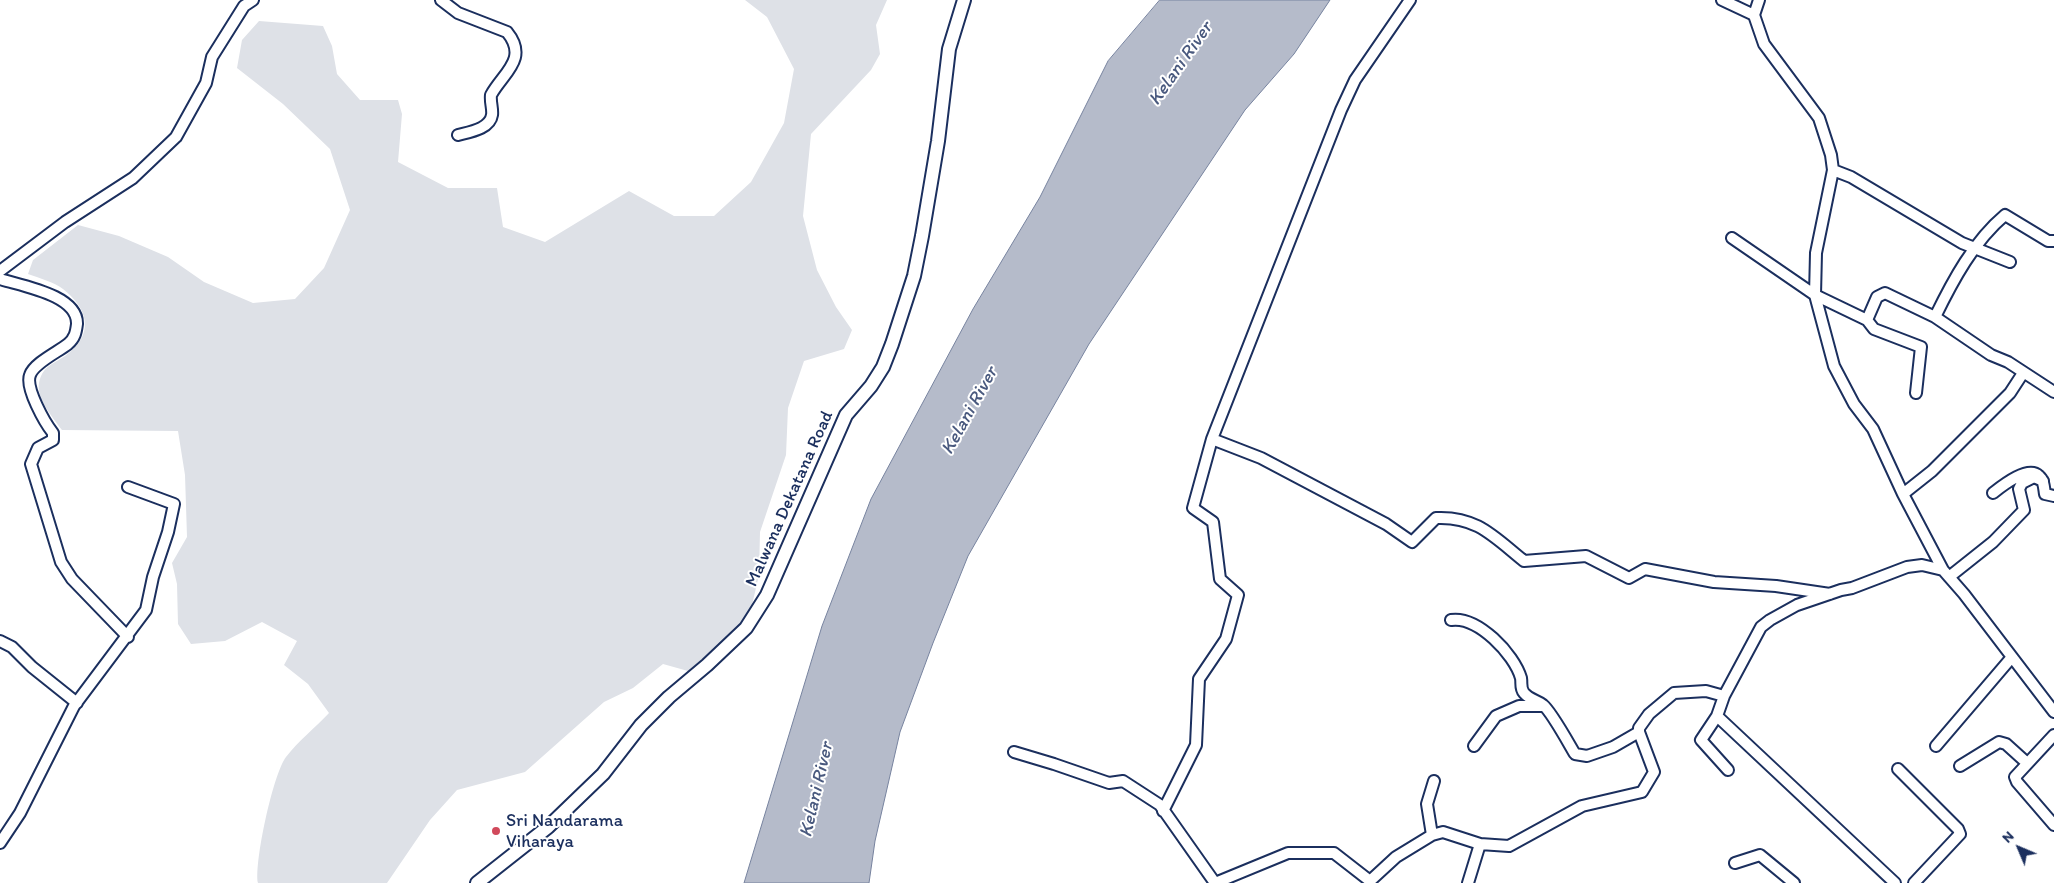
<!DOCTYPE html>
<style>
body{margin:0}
#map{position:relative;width:2054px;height:883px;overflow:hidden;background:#fff;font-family:Itim,sans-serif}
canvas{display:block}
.north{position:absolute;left:1994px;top:823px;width:50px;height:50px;-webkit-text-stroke:4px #fff;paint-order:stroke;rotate:315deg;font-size:14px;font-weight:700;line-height:20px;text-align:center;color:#1b2f5e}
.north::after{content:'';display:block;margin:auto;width:18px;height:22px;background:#1b2f5e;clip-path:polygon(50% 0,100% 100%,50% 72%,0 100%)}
</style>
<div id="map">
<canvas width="2054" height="883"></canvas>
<div class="north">N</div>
</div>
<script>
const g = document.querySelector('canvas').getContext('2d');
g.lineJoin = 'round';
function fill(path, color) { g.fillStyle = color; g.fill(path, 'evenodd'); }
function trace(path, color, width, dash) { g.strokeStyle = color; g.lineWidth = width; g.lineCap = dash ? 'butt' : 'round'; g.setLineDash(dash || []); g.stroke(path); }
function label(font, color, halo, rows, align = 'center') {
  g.font = font + ' Itim,sans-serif'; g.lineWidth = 4; g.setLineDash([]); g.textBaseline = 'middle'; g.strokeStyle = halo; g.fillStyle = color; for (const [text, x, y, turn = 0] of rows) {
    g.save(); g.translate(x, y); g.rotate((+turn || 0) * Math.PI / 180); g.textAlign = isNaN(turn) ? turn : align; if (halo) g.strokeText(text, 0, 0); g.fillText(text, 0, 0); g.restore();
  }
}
const green = new Path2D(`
 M745,0H887L876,25L880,54L871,70L811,134L803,216L817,270L836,307L852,330L844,349L804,361L788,408L786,455L760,532L759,575L752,605L736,630L688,671L663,664L633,688L604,702L525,772L457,790L430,820L387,883H258C254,863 273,774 286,757C298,741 315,728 329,713L308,684L284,665L297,641L262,622L225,641L191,644L178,624L177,584L172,563L187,537L185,475L178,431L62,430C53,418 36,398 39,383C43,363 57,364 70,352C95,331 86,307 63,289C54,282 39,278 28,274L33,260L78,225L119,236L168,257L204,282L253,303L295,299L324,268L350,210L330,149L283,104L237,68L242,40L259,21L323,26L332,46L337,74L360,100H398L402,114L398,162L448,188H497L503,227L545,242L629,191L674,216H714L751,182L784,123L794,69L767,17Z`);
const water = new Path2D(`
 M1160,0H1330L1294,54L1245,110L1089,344L968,556L933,643L900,732L875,841L869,883H744L822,626L871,499L973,309L1040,197L1108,61Z`);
const minor = new Path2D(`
 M441,0L458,13L507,32C529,59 503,73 491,95C490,102 493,109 492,115C490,129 469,132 458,135
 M1722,0L1754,15
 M1759,0L1754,15L1764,44L1819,118L1831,155L1833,170L1816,253L1815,295L1834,366L1854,404L1873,429L1903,494L1943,570L1964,594L2054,712
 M1833,170L1851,177L1962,243L2010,262
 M1732,238L1815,295L1867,320L1874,329L1921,347L1916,393
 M0,271L65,222L133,178L176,137L206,83L212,57L244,6L253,0
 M0,279C22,286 78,295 77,324C76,332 75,338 68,344C58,352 34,363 30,375C25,388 45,423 53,433V440L38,448L31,464L61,562L72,579L128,637
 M1935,317C1953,280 1974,241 2005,215L2048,241H2054
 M1867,320L1877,297L1885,293L1935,317L1991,355L2008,362L2054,392
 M1212,439L1261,458L1386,524L1412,542L1436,518C1477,516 1494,537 1524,561L1586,556L1629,578L1645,569L1714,582L1776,586L1830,594
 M1993,493C2002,486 2028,465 2039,476C2044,480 2044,488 2045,494L2054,496
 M1903,494L1932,471L2010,393L2023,373
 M1949,577L1993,542L2024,510L2019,489L2022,483L2034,477L2043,481
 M1451,620C1478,616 1514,654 1521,678C1522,684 1520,688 1524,693C1530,700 1537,700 1543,705C1551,711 1569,744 1575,754L1587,756L1613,747L1639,732
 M0,641L12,647L32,667L77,703
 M1724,696L1761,627L1770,620L1797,605L1841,590L1852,588L1907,567L1922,565L1943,570
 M1717,716L1895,883
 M2054,735L2015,777L2017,782L2054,825
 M1474,746L1496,716L1519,706H1541
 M1936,746L2012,657
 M1014,752L1054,764L1109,783L1123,781L1160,805L1215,883
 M1960,766L1999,742L2006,744L2027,763
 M1898,769L1958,829L1960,834L1914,883
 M1163,811L1196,745L1199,679L1226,639L1238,595L1220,579L1213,522L1193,508L1212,439L1341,110L1355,80L1410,0
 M1432,835L1427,804L1434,781
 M0,843L20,813L74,706L146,610L153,577L168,532L174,504L128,487
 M1735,863L1760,855L1794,883
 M1215,883L1288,853H1334L1370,881L1396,857L1432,835L1443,832L1480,844L1509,846L1582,806L1642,792L1654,772L1639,732V728L1649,714L1674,693L1706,691L1724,696L1717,716L1701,740L1728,770
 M1468,883L1480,844`);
const major = new Path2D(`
 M477,883L548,827L603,774L641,725L669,697L707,665L746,628L767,595L846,415L871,386L883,367L892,344L914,276L922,236L938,141L949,49L964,0`);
const markers = [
 [496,831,5,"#d1495b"]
];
const streetNames = [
 ["Malwana Dekatana Road",790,499,-66]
];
const poiNames = [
 ["Sri Nandarama",506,821],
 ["Viharaya",506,842]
];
const waterNames = [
 ["Kelani River",1181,64,-55],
 ["Kelani River",970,411,-61],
 ["Kelani River",817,790,-77]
];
fill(green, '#dee1e7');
fill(water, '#b5bbca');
trace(water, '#77839f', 1);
trace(minor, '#1b2f5e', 14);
trace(major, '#1b2f5e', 16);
trace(minor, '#fff', 10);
trace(major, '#fff', 12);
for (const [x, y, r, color] of markers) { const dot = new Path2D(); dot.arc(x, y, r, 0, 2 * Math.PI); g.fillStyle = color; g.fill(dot); trace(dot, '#fff', 2); }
label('18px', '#1b2f5e', '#fff', streetNames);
label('18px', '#1b2f5e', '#fff', poiNames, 'left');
label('italic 19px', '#49597e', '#fff', waterNames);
</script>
